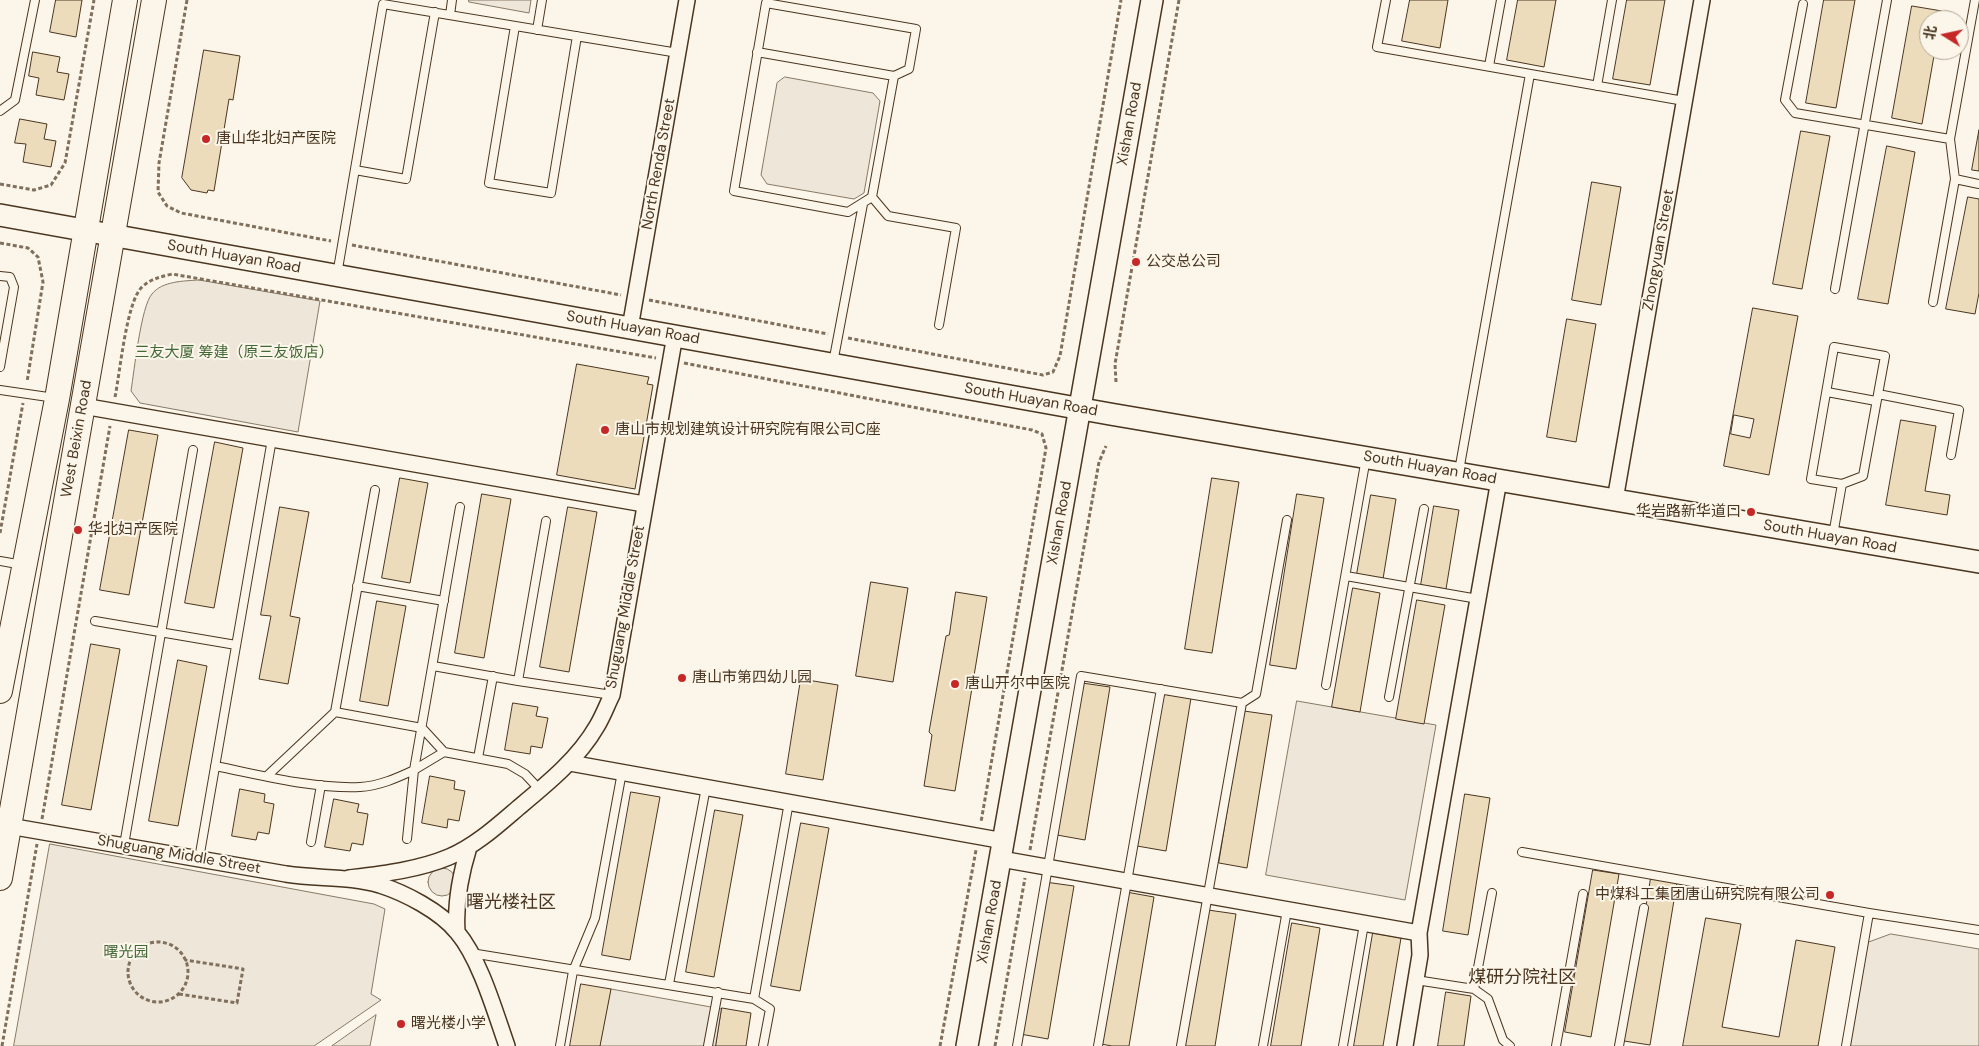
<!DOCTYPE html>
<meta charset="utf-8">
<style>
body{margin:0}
#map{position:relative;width:1979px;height:1046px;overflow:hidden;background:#fbf6e9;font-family:"DM Sans","Noto Sans SC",sans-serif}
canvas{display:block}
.north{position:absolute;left:1919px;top:10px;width:50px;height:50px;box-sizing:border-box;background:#fbf6e9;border:1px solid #b4a999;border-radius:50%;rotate:280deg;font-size:14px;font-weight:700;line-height:20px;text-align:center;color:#4a3520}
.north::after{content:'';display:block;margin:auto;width:18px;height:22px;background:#c62828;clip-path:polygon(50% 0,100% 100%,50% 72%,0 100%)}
</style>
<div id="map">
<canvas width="1979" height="1046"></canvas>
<div class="north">北</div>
</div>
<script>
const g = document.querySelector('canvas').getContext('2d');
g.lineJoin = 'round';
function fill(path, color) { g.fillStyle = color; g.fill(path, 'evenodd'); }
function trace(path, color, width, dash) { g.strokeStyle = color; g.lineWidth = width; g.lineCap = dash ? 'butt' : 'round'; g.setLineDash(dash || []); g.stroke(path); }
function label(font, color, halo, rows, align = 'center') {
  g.font = font + ' "DM Sans","Noto Sans SC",sans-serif'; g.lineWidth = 4; g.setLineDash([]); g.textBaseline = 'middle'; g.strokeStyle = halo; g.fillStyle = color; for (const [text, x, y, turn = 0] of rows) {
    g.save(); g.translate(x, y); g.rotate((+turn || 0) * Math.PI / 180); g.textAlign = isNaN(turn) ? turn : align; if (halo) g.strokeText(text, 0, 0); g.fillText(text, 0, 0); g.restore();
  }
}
const green = new Path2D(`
 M469,0H531L529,13L469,2Z
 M785,77L873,93L880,101L864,193L854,199L767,184L761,175L777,83Z
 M199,280L320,301L298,432L140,403L131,391C134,372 141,306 152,294C162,281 184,281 199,280Z
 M1297,701L1436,725L1405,900L1266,875Z
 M50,844L374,904L385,909L371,994L381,1000L314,1046H14Z
 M428 882a14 14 0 1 1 28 0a14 14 0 1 1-28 0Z
 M1891,934L1979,949V1046H1849L1867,943Z
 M611,989L722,1009L716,1046H600Z
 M376,1015L370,1046H332Z`);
const building = new Path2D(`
 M56,0H82L76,37L50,32Z
 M1410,0H1448L1440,48L1402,41Z
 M1518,0H1556L1544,67L1507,60Z
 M1627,0H1665L1650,85L1613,79Z
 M1824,0H1855L1836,108L1806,103Z
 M1912,6L1942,11L1941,20H1929V50H1935L1922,124L1892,118Z
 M204,50L240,56L233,100L229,99L214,191L208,190L207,193L191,190L182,178Z
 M33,52L60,57L57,72L69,74L64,100L36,95L39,78L29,76Z
 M20,119L47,124L44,139L56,141L51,167L23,162L26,144L15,143Z
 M1979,130V171L1972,170Z
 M1801,131L1830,136L1802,289L1773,284Z
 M1887,146L1915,152L1888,304L1858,299Z
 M1592,182L1621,187L1601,305L1572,300Z
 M1968,197L1979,199V293L1975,314L1946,309Z
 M1753,308L1798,316L1769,475L1724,466Z
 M1567,319L1596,324L1576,442L1547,437Z
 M577,364L649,377L647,384L653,385L635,489L557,475Z
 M1734,415L1754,419L1750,438L1731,434Z
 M1901,420L1936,426L1925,491L1950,495L1947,515L1886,505Z
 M129,430L158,435L129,595L100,590Z
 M215,442L243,448L214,608L185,603Z
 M400,478L428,483L410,583L382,578Z
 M1212,478L1239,482L1212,653L1185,649Z
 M482,494L511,499L484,658L455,653Z
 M1297,494L1324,498L1296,669L1270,665Z
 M1371,495L1396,499L1383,579L1357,574Z
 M1434,506L1459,510L1446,589L1421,585Z
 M280,507L309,512L290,616L300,618L288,684L259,679L271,616L261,615Z
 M568,507L597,512L569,672L540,667Z
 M871,582L908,588L893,682L856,676Z
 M1353,588L1380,593L1360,712L1332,707Z
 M956,592L987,597L955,791L924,786L932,735L929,732L946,636L949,635Z
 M1417,600L1445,605L1424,724L1396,719Z
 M377,601L406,606L388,706L360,701Z
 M91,644L120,649L91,810L62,805Z
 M178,660L207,666L178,826L149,821Z
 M801,679L838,685L823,780L786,774Z
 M1082,683L1110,687L1085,840L1057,835Z
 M1163,694L1191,698L1166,851L1137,846Z
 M513,703L538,707L536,716L548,718L542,748L531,746L530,754L505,750Z
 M1244,711L1272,715L1247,868L1219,863Z
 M430,776L455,781L454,789L465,791L459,821L448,819L447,828L422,823Z
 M240,789L265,794L264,802L274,804L269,834L258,832L256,840L232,836Z
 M631,792L660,797L630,960L602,955Z
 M1465,794L1490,798L1468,935L1443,931Z
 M334,799L359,804L357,812L368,814L363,845L352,843L350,851L325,847Z
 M715,810L743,815L714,977L686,972Z
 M801,823L829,828L800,991L771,986Z
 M1593,870L1619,874L1591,1037L1565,1032Z
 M1651,878L1677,882L1650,1045L1624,1041Z
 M1045,882L1074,886L1048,1039L1020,1034Z
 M1126,892L1154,897L1129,1046H1112L1101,1044Z
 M1208,910L1236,914L1215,1046H1185Z
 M1706,918L1741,924L1722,1027L1779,1037L1796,940L1835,947L1818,1046H1683Z
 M1292,923L1320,928L1301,1046H1271Z
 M1373,933L1401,938L1383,1046H1354Z
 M581,984L611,989L600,1046H570Z
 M1446,992L1471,996L1464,1046H1438Z
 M722,1008L751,1013L746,1046H716Z`);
const path = new Path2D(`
 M187,0L159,163L158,192L167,206L181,213L331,241
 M0,184L34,190L51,185L65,163L94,0
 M0,243L28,248L38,257L43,282L27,382
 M352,245L621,295
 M649,300L828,334
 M848,338L1043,375L1053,372L1060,356L1121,0
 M684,363L1032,430L1042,434L1046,448L981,822
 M1116,382L1115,364L1179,0
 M115,397C120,373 126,305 141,288C150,279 160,277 172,274L656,358
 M0,533L23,403
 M42,819L110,426
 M1030,850L1099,462L1106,446
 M128 972a30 30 0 1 1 60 0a30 30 0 1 1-60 0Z
 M179,994L237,1003L243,969L185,960
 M2,1046L37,844
 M940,1046L976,850
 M995,1046L1025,878`);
const lane = new Path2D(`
 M1386,0L1377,47L1684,101
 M1803,4L1785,100L1795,113L1950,139L1955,179L1979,184
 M450,15L452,0
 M515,26L489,183L551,193L577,36
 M537,30L542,0
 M757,52L894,76L872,197L848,212L734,191L766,3L916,29L909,69L894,76
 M1489,66L1501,0
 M1597,86L1612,0
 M0,111L15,100L35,0
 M1950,139L1975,0
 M355,170L406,179L435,12
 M872,197L888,216L956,228L939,325
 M337,275L383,4L678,53
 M0,276L10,277L14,287L0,367
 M1835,289L1887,0
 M1933,302L1955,179
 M833,363L863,204
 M0,390L55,398
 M1827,392L1876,401
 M1878,394L1959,410L1951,455
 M1459,471L1530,74
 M375,490L335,712L422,728L444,752
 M1833,535L1842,484L1863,476L1885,356L1834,347L1811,479L1842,484
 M0,561L23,565
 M1346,576L1478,599
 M357,586L444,601
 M95,621L236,645
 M433,666L518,681L612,695
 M518,681L546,521
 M1326,685L1366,458
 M1389,697L1424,509
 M478,758L493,676
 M215,766C261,775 313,789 360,787C379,786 397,778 414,770L460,507
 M267,776L335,712
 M407,839L414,770L444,752L508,764L525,774L540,790
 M311,842L321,785
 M124,845L193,450
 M1522,852L1869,913L1979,930
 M199,859L272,439
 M471,953L754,999L770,1009L763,1046
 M1416,980L1474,989L1488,999L1503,1040L1510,1046
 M669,984L706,787
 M1474,989L1492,893
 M754,999L789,802
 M560,1046L573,971L595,918L622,772
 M708,1046L718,992
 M1017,1046L1081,676L1242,703
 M1098,1046L1161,689
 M1181,1046L1242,703L1256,694L1287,520
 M1263,1046L1287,910
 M1343,1046L1364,924
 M1556,1046L1583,894
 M1619,1046L1644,908
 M1846,1046L1869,913`);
const street = new Path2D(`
 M630,328L687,0
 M83,406L644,504
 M1615,500L1702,0
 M570,763L1004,841
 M9,826C102,842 194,858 286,874C318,879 349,876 380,885C405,893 440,911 457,932C480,959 495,1012 507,1046
 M1001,859L1419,933L1499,480
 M349,878C382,874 418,870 449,857C475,846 497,826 518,808C547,784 578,759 597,726C603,716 607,705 612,695L675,335
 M457,931C455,902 460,876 469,847
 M1405,1046L1420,955L1419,933`);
const secondary = new Path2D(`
 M0,215L1110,414L1979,562
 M967,1046L1152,0`);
const primary = new Path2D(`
 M0,691L57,399L125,0
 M0,878L154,0`);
const markers = [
 [206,139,5,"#c62828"],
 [1136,262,5,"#c62828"],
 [605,430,5,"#c62828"],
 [1751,512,5,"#c62828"],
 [78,530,5,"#c62828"],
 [682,678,5,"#c62828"],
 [955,684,5,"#c62828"],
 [1830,895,5,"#c62828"],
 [401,1024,5,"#c62828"]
];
const streetNames = [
 ["Xishan Road",1130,124,-80],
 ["North Renda Street",659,164,-80],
 ["Zhongyuan Street",1659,250,-80],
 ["South Huayan Road",234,257,10],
 ["South Huayan Road",633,328,10],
 ["South Huayan Road",1031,400,10],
 ["West Beixin Road",77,439,-80],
 ["South Huayan Road",1430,468,10],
 ["Xishan Road",1060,523,-80],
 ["South Huayan Road",1830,537,10],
 ["Shuguang Middle Street",626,607,-80],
 ["Shuguang Middle Street",179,855,10],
 ["Xishan Road",990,922,-80]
];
const poiNames = [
 ["唐山华北妇产医院",216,139],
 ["公交总公司",1146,262],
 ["唐山市规划建筑设计研究院有限公司C座",615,430],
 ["华岩路新华道口",1741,512,"right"],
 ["华北妇产医院",88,530],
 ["唐山市第四幼儿园",692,678],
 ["唐山开尔中医院",965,684],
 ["中煤科工集团唐山研究院有限公司",1820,895,"right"],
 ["曙光楼小学",411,1024]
];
const parkNames = [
 ["三友大厦 筹建（原三友饭店）",234,353],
 ["曙光园",126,953]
];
const quarterNames = [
 ["曙光楼社区",511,903],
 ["煤研分院社区",1522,978]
];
fill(green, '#ede6d9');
trace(green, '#887966', 1);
fill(building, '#ecdcbc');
trace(building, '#4a3520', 1);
trace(lane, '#4a3520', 10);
trace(street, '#4a3520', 18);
trace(secondary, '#4a3520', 24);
trace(primary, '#4a3520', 26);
trace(path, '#7f6f5c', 3, [4, 2.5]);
trace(lane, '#fbf6e9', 8);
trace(street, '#fbf6e9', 15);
trace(secondary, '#fbf6e9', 21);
trace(primary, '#fbf6e9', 24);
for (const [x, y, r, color] of markers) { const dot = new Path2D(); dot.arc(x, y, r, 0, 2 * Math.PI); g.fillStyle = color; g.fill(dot); trace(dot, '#fbf6e9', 2); }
label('15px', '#4a3520', '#fbf6e9', streetNames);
label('15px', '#4a3520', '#fbf6e9', poiNames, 'left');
label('15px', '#436837', '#fbf6e9', parkNames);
label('18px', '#4a3520', '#fbf6e9', quarterNames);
</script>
